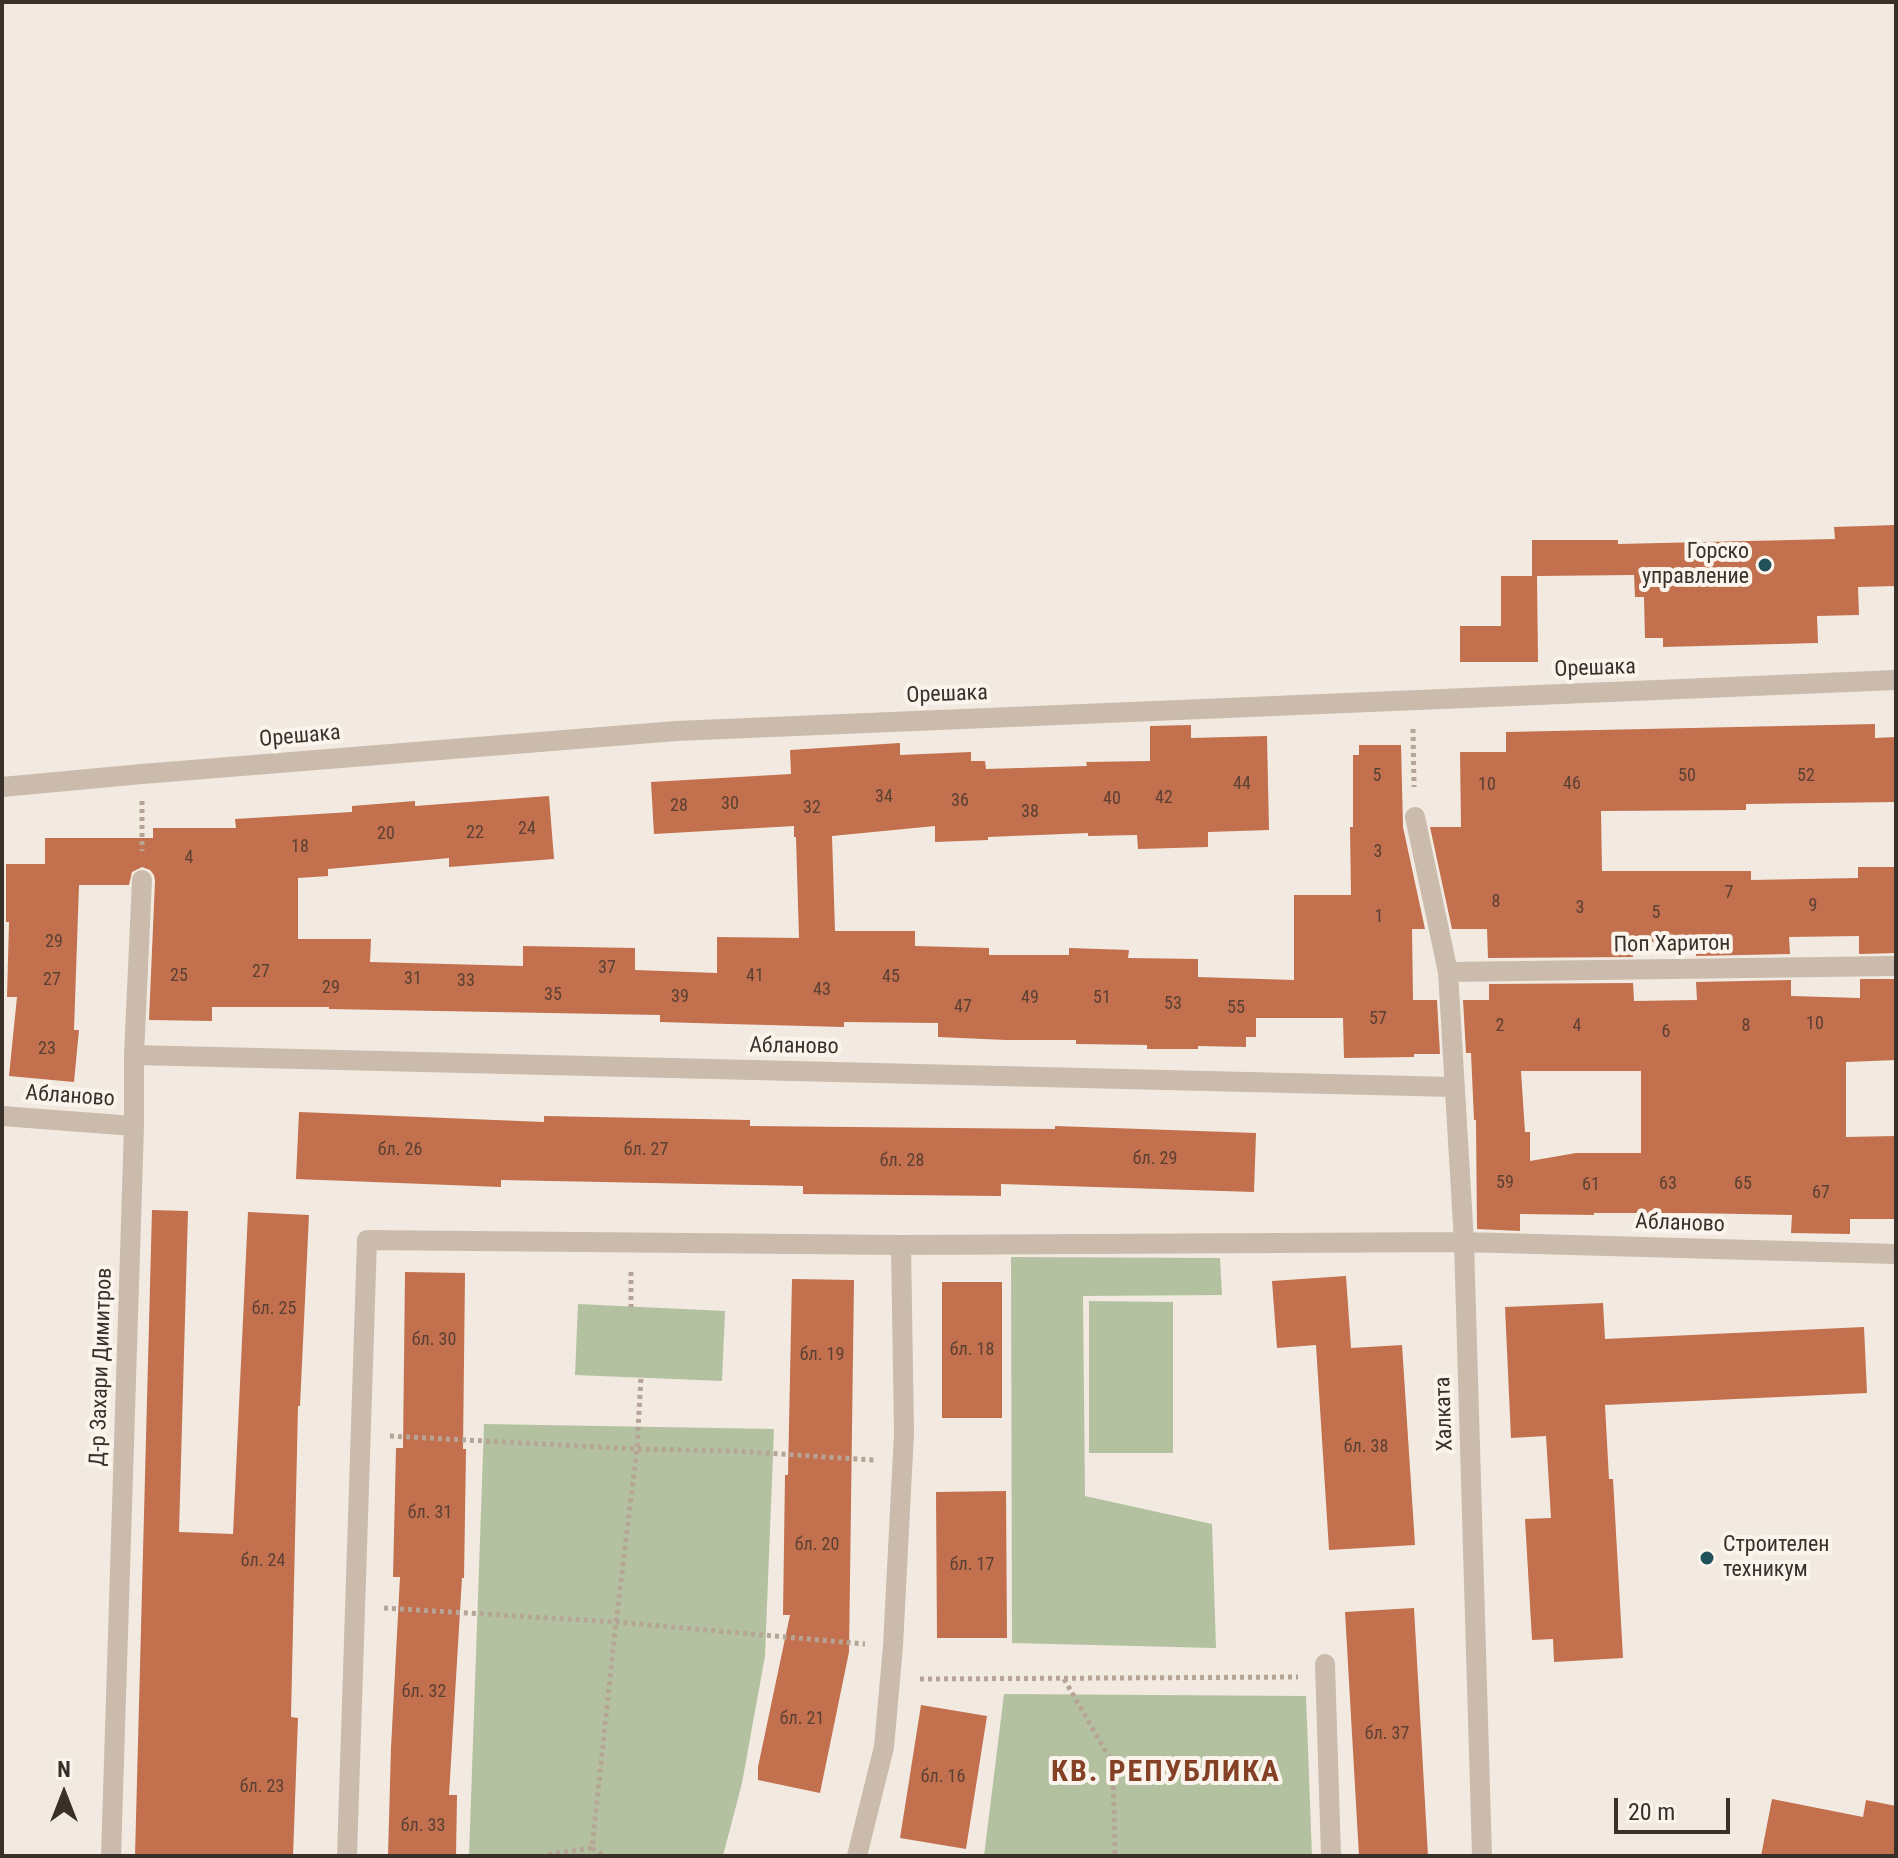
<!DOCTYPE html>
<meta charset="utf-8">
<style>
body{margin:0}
#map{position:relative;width:1898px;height:1858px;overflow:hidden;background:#f2eae0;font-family:"Roboto Condensed",sans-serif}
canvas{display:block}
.frame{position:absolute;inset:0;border:4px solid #39302a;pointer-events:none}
.north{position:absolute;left:24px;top:1754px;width:80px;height:80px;-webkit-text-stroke:6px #faf4ec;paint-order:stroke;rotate:0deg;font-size:22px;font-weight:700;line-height:32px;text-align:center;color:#39302a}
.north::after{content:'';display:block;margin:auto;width:28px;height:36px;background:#39302a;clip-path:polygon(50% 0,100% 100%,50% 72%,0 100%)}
.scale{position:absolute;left:1614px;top:1798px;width:116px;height:36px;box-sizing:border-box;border:4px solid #39302a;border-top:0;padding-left:10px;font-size:24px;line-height:28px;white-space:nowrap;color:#39302a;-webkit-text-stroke:6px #faf4ec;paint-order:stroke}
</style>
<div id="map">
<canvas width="1898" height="1858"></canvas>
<div class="frame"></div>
<div class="north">N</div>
<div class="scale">20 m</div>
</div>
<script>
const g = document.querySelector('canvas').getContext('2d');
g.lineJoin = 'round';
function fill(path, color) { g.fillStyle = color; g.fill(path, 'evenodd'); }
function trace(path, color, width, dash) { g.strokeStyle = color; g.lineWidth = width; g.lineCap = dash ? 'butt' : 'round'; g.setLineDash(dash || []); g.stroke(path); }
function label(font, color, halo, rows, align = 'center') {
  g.font = font + ' "Roboto Condensed",sans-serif'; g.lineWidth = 8; g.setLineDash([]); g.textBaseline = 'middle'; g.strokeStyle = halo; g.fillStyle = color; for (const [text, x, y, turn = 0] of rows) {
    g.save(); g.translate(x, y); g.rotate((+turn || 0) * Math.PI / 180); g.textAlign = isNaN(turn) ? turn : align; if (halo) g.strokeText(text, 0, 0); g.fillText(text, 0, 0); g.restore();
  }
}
const green = new Path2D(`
 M1011,1257L1220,1258L1222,1295L1083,1296L1085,1496L1212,1524L1216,1648L1012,1643Z
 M1089,1301L1173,1302V1453H1089Z
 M578,1304L725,1311L722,1381L575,1375Z
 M484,1424L774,1429L765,1656L742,1783L723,1856H469Z
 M1004,1694L1306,1696L1312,1856H984Z`);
const building = new Path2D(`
 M1896,525V586L1858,587L1859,615L1817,616L1818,643L1663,647V638H1645L1644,597H1635L1634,575L1537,576L1538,662H1460V626H1501V576H1532V540H1618V544L1835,539L1834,527Z
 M1875,724V738L1896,737V802L1746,804V810L1601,811L1602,871H1751V880L1858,878V867H1896V953L1859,954V936L1789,937L1790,954L1696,956V941L1632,942L1633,957L1488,958L1487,929H1452L1430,827H1461L1460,752H1506V732Z
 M1191,725V738L1267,736L1269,830L1208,832V847L1138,849L1137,835L1088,836V833L988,837V840L935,842V826L832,836L835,931H915V946L989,948V955H1069V948L1129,950L1128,958L1198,959V977L1294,980V895H1351L1350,827H1353V755H1359V745H1401L1403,827L1425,929H1412L1413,1000H1437L1440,1054H1414V1057L1344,1058L1343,1018H1256V1037H1246V1047L1198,1046V1049H1147V1045L1076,1044V1040H1006L938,1037V1023L844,1022V1027L729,1024L660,1022V1015L329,1009V1007H212V1021L149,1020L155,881L154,875L150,870L142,867L132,872L129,885H79L74,1030H79L74,1082L9,1076L17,997H7L9,922H6V864H45V838H153V828H236L235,819L352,812V806L415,801V806L549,796L554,859L449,867V858L328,869V876L298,878V939H371L370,962L523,966V946L635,948V970L717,973V937L799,938L796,837H794V826L654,834L651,782L791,774L790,750L900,743V755L971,752V761H985L986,769L1087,766L1086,762L1150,761V726Z
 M1860,979H1896V1060L1846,1062V1137L1896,1136V1219H1850V1234L1791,1233L1792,1215L1691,1213H1594V1215L1520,1214V1231L1477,1229L1476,1120H1474L1471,1053H1466L1463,1000H1489V984L1633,983L1634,1001L1697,1000L1696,982L1791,980V996L1860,998ZM1521,1071H1641V1153H1576L1530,1161V1132H1525Z
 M299,1112L544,1122V1116L750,1120V1126L1055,1129V1126L1256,1133L1254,1192L1001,1184V1196L803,1194V1186L501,1180V1187L296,1179Z
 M152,1210L188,1211L179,1532L233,1534L248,1212L309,1215L300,1406H298L291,1717L298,1718L293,1856H135Z
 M405,1272L465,1273L463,1449H466L464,1578H462L449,1795H457L456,1856H388L391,1748L400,1577H393L396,1448H403Z
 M1346,1276L1351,1348L1402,1345L1415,1545L1329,1550L1316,1345L1277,1348L1272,1281Z
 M792,1279L854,1280L849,1652L820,1793L758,1780V1767L790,1615H783L785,1475H788Z
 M942,1282H1002V1418H942Z
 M1603,1303L1605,1339L1864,1327L1867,1393L1605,1405L1609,1479H1613L1623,1658L1554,1662L1553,1639L1532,1640L1525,1519L1551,1518L1546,1436L1511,1438L1505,1307Z
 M1006,1491L1007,1638H937L936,1492Z
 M1414,1608L1428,1856H1359L1345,1612Z
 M921,1705L987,1716L966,1849L900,1838Z
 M1772,1799L1863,1817L1866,1800L1896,1806V1856H1761Z`);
const path = new Path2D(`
 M1413,729L1414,787
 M142,801V851
 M631,1272V1307
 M390,1436L637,1449L732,1451L875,1460
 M384,1608L616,1622L865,1644
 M920,1679L1298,1677
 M1064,1679L1113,1764L1115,1856
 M592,1848L604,1856
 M549,1856L551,1854L592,1848L616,1622L637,1449L641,1377`);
const minor = new Path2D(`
 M2,787L142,774L676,731L1896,680
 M1415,817L1448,972L1464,1242L1482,1856
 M1448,972L1896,966
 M134,1055L1454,1087
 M2,1116L134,1126
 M1325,1664L1331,1856
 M111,1856L134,1126V1055L142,880
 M347,1856L367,1240L901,1245L1464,1242L1896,1254
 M857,1856L884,1747L893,1646L904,1433L901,1245`);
const markers = [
 [1765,565,8,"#215259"],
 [1707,1558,8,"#215259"]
];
const numberNames = [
 ["5",1377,776],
 ["50",1687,776],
 ["52",1806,776],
 ["44",1242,784],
 ["46",1572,784],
 ["10",1487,785],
 ["34",884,797],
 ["42",1164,798],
 ["40",1112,799],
 ["36",960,801],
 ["30",730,804],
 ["28",679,806],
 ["32",812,808],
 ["38",1030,812],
 ["24",527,829],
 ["22",475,833],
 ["20",386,834],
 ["18",300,847],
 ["3",1378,852],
 ["4",189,858],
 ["7",1729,893],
 ["8",1496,902],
 ["9",1813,906],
 ["3",1580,908],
 ["5",1656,913],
 ["1",1379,917],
 ["29",54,942],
 ["37",607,968],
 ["27",261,972],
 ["25",179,976],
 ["41",755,976],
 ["45",891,977],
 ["31",413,979],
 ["27",52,980],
 ["33",466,981],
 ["29",331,988],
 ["43",822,990],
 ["35",553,995],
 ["39",680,997],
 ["49",1030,998],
 ["51",1102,998],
 ["53",1173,1004],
 ["47",963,1007],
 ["55",1236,1008],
 ["57",1378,1019],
 ["10",1815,1024],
 ["2",1500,1026],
 ["4",1577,1026],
 ["8",1746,1026],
 ["6",1666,1032],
 ["23",47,1049],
 ["бл. 26",400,1150],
 ["бл. 27",646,1150],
 ["бл. 29",1155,1159],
 ["бл. 28",902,1161],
 ["59",1505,1183],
 ["63",1668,1184],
 ["65",1743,1184],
 ["61",1591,1185],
 ["67",1821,1193],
 ["бл. 25",274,1309],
 ["бл. 30",434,1340],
 ["бл. 18",972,1350],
 ["бл. 19",822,1355],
 ["бл. 38",1366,1447],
 ["бл. 31",430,1513],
 ["бл. 20",817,1545],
 ["бл. 24",263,1561],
 ["бл. 17",972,1565],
 ["бл. 32",424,1692],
 ["бл. 21",802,1719],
 ["бл. 37",1387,1734],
 ["бл. 16",943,1777],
 ["бл. 23",262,1787],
 ["бл. 33",423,1826]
];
const poiNames = [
 ["Горско",1749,552],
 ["управление",1749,577],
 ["Строителен",1723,1545,"left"],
 ["техникум",1723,1570,"left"]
];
const streetNames = [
 ["Орешака",1595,669,-2],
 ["Орешака",947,695,-2],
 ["Орешака",300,737,-5],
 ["Поп Харитон",1672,945,-1],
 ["Абланово",794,1047,1],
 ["Абланово",70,1097,4],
 ["Абланово",1680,1224,2],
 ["Д-р Захари Димитров",102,1367,-88],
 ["Халката",1445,1414,-92]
];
const districtNames = [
 ["КВ. РЕПУБЛИКА",1166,1773]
];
fill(green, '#b4c1a0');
fill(building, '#c2704e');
trace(path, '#b6a596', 5, [4, 4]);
trace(minor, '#cabbac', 20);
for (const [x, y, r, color] of markers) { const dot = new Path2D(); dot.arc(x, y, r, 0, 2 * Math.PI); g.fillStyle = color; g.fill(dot); trace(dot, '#faf4ec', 3); }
label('18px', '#5b4033', null, numberNames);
label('22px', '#39302a', '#faf4ec', poiNames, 'right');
label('22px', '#39302a', '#faf4ec', streetNames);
g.letterSpacing = '2px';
label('bold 30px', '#854126', '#faf4ec', districtNames);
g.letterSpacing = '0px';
</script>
